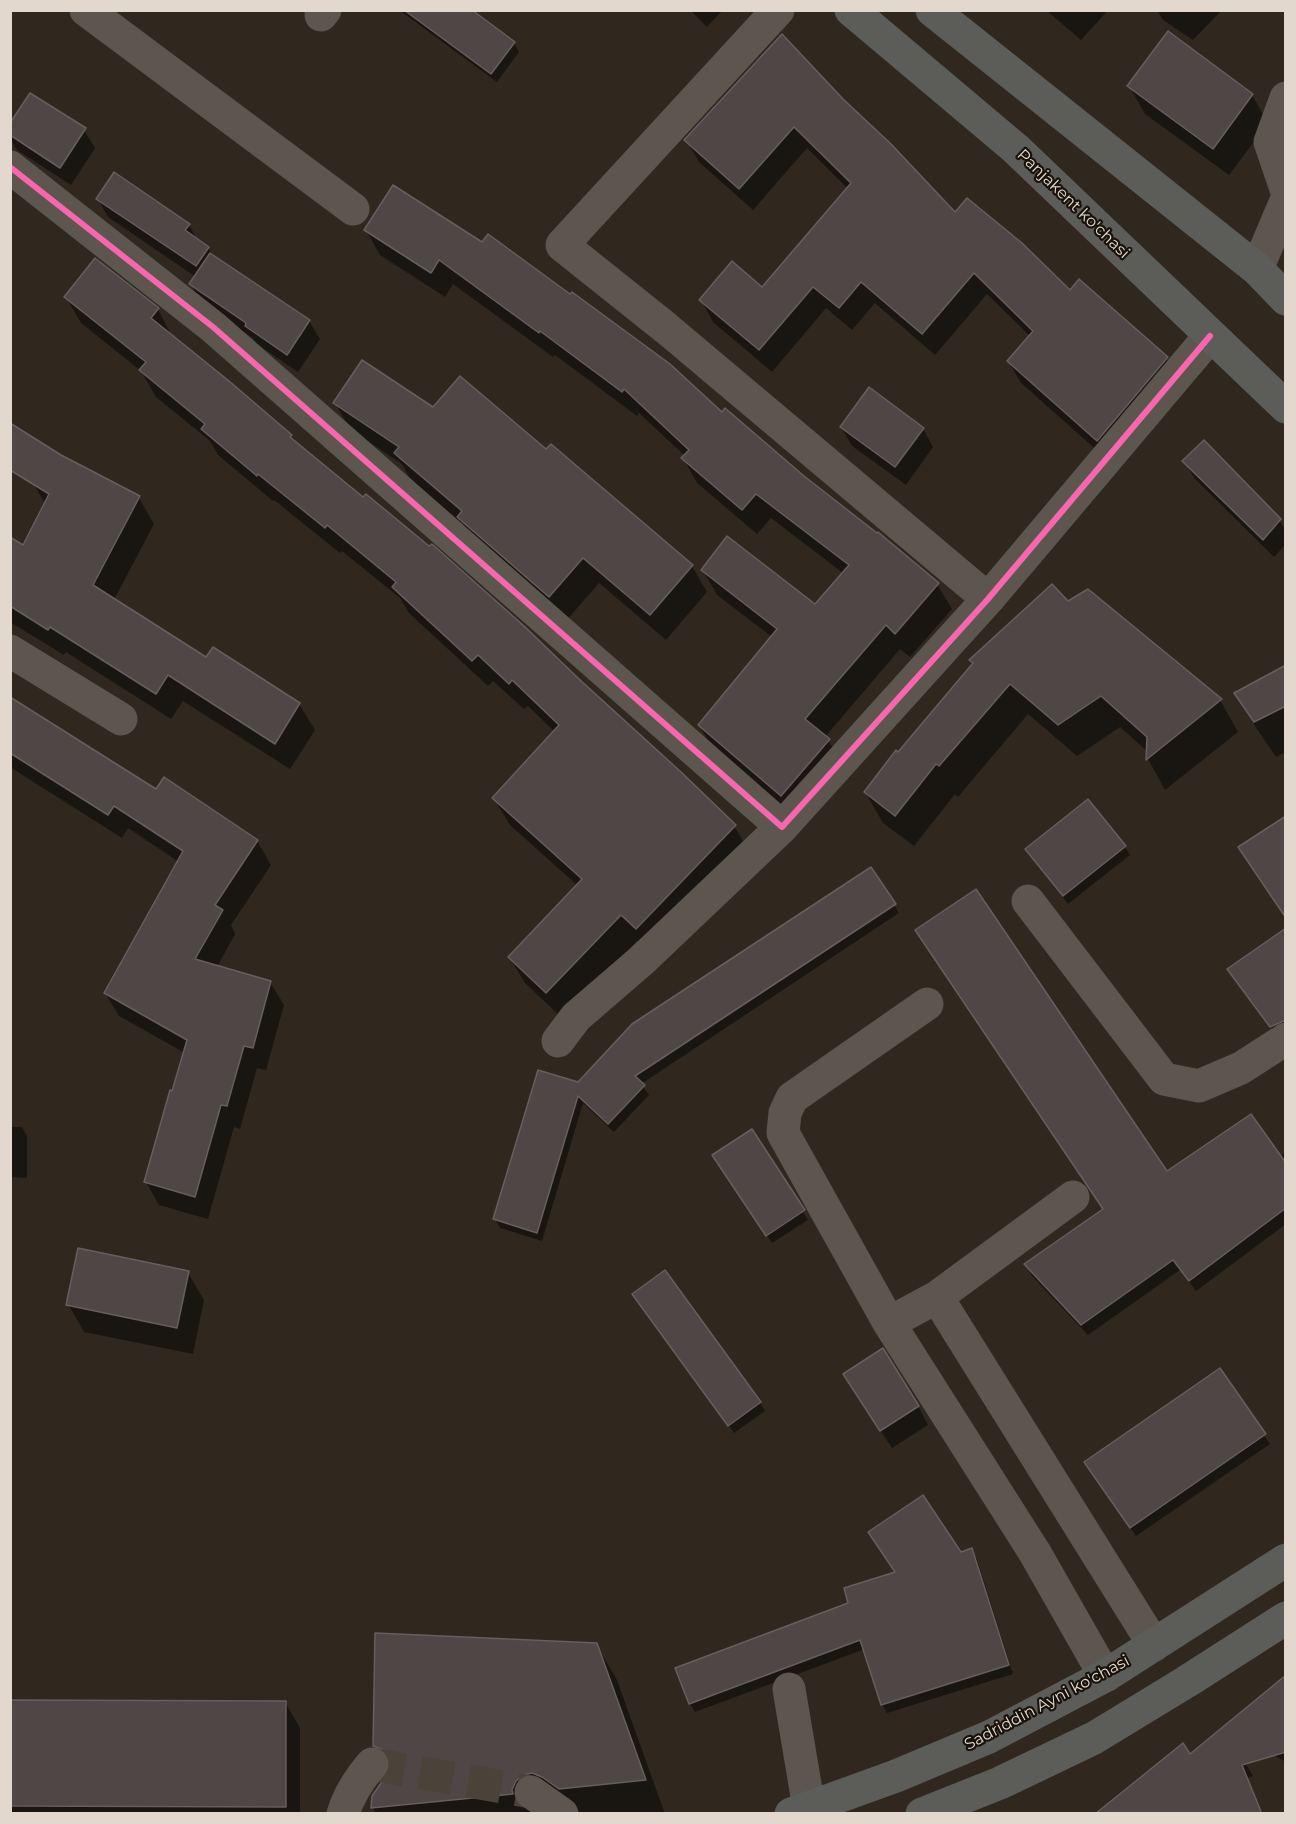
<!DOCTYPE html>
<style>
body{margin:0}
#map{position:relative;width:1296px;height:1824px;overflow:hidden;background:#30281f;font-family:Montserrat,sans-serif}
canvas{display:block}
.frame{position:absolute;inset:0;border:12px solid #e3d8ce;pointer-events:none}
</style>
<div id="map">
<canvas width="1296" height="1824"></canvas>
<div class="frame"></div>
</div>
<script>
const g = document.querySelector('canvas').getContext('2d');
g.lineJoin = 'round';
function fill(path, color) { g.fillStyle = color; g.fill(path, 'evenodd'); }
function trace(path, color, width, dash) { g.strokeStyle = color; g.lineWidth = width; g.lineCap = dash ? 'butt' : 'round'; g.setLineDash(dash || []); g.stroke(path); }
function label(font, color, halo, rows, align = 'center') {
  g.font = font + ' Montserrat,sans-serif'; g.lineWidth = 4.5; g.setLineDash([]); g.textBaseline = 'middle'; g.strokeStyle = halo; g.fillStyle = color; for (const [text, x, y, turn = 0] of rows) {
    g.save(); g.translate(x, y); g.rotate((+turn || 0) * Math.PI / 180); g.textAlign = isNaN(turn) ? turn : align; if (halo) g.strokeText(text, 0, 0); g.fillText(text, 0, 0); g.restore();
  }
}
const shadow = new Path2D(`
 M399,10H470L514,43L519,52L497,82Z
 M690,10H723L707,27Z
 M1046,10H1108L1081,40Z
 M1157,10H1222L1193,40L1163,20Z
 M1168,33L1252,95L1268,123L1229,175L1145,114L1129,86Z
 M842,100L955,214L1166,358L1179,380L1110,462L1021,383L1008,361L1030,336L987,294L935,355L875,303L852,330L826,308L772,372L713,322L701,300L763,289L848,189L807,148L753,210L699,162L686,140Z
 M10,126L84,130L95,148L71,185L17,150L10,138Z
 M394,187L722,414L937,584L952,609L910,657L900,649L825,737L828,740L843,765L796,820L714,750L699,725L772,637L717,595L703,570L815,606L843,573L771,518L757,534L697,483L683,458L685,456L639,413L637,416L555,355L553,357L453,284L445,297L380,255L366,230Z
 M98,199L189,225L198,241L208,248L213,256L309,321L320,339L298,372L257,344L253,338L201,303L191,284L196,277L108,217Z
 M66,297L158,309L172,337L291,436L294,442L734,826L750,852L651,955L637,941L562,1018L525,983L509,957L578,886L510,825L494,799L555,732L528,706L524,709L493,681L488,686L409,613L400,598L342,551L340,553L274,500L273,501L218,455L210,441L156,397L141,371L81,323Z
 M335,403L433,409L547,451L551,446L692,566L707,592L666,640L599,583L565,622L474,543L463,524L411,480L402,464L350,429Z
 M841,427L923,429L933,447L906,485L852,446Z
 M1184,461L1279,520L1286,531V544L1274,557L1195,479Z
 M33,483L139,498L154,524L114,600L207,659L299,704L315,730L290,769L183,701L171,719L66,652L64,655L10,622V539L23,547L46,505Z
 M1087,590L1220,700L1238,732L1165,790L1148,759V752L1120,727L1077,756L1028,714L958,797L955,794L914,846L883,823L865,792L973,665L971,661Z
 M1286,666V752L1276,757L1257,729L1236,694Z
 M10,698L156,791L164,779L257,841L271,865L231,925L235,934L217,967L270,982L284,1005L266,1070L257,1068L240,1129L234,1127L208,1219L159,1205L146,1182L185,1053L119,1016L105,993L179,862L128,828L122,838L10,767Z
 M1125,847L1130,855L1068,904L1027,849Z
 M894,905L899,913L641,1084L649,1095L614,1132L583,1103L542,1241L500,1228L495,1219L578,1084Z
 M1286,930V1031L1276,1035L1234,978Z
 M10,1127H22L27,1136V1178L10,1177Z
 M752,1131L808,1220L772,1243L719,1164Z
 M1286,1152V1224L1196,1291L1180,1270L1088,1335L1032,1276L1026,1265L1279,1157Z
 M188,1273L204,1300L193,1354L84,1332L68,1304Z
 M639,1302L760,1403L765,1411L734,1433Z
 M1220,1370L1270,1444L1136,1536L1091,1471Z
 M856,1393L918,1406L928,1425L892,1448Z
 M972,1550L977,1559L1013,1674L887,1713L882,1704L865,1649L695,1712L690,1704L677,1669L850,1604L960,1553Z
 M596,1644L617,1680L665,1814H376L373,1808L390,1772L374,1745Z
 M1286,1678V1762L1234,1734Z
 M10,1701L285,1702L300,1728V1814H10Z
 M1219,1733L1246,1764L1253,1776L1247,1778L1260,1809L1265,1814H1097L1190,1756Z`);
const building = new Path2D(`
 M404,10H472L515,42L491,74Z
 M1168,31L1253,94L1213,149L1127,86Z
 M782,34L843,99L891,144L955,212L967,198L1022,243L1070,290L1079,279L1168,357L1097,441L1007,361L1033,331L974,273L922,334L861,282L839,308L813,287L759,350L699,300L732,261L762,287L851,183L794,127L739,189L684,140Z
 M30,93L86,128L60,168L10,135V123Z
 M114,172L190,224L185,230L209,247L196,266L96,199Z
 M393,185L482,242L488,234L570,294L572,292L670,364L722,412L725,408L804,476L877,533L878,532L939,583L895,634L886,625L805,719L830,739L781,796L698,725L777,629L701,570L727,536L815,604L849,565L756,494L742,510L681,458L689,450L624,389L622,392L540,331L539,333L439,260L431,273L364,230Z
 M210,253L310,320L287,355L245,326L246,323L189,284Z
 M95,258L159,308L151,318L229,381L292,435L290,437L363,497L366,494L429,546L432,544L524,626L579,679L681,772L736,825L636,929L621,915L546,993L508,957L582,879L492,798L559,725L512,680L509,684L478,655L472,661L392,587L396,582L327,525L325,528L258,474L257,476L201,429L205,424L139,370L146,362L64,297Z
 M362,360L433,407L460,376L546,449L551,444L693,565L650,615L583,558L549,597L457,517L462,511L394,453L399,447L333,403Z
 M869,387L924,428L895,467L840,427Z
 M10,423L61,455L140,496L93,585L206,657L213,647L300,703L275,744L168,675L156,694L50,627L48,630L10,606V537L23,545L49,494L10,470Z
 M1204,440L1281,519L1263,540L1182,461Z
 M1052,584L1068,601L1088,589L1222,699L1146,760L1147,737L1101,696L1058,725L1010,684L939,766L936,764L895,816L864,792L896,750L898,752L973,663L969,660Z
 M1286,665V706L1254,722L1234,693Z
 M10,697L156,789L164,777L258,840L215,905L223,910L195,959L271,981L253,1048L244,1046L227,1106L221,1105L195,1197L144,1182L170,1090L172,1091L187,1040L104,993L183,851L114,806L108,815L10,753Z
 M1088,799L1126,846L1063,896L1025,849Z
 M1286,816V918L1238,847Z
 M871,867L896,904L635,1076L645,1085L608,1124L578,1096L537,1233L493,1219L538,1070L578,1082L632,1024Z
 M976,889L1167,1171L1251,1114L1286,1163V1208L1189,1281L1173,1260L1081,1325L1024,1264L1103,1209L915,930Z
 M1286,928V1020L1270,1027L1227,969Z
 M752,1129L805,1210L766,1236L712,1155Z
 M78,1248L189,1271L177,1328L66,1305Z
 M665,1270L761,1402L728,1426L632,1294Z
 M883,1348L919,1406L880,1431L843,1374Z
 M1220,1368L1266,1434L1130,1528L1084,1462Z
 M923,1495L961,1552L972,1548L1009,1665L881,1705L860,1640L689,1704L675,1668L848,1603L844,1588L895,1572L868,1532Z
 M375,1633L597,1643L646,1780L559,1789L542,1777L532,1773L523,1775L516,1781L512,1790L513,1794L371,1808L372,1796L386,1776L390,1767L389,1757L384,1750L373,1746Z
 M1286,1675V1752L1242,1765L1262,1814H1095L1183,1743L1190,1754Z
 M10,1700L286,1701V1807L10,1806Z`);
const minorTunnel = new Path2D(`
 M372,1764L531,1792`);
const minor = new Path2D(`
 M86,10L353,209
 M778,10L562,245L666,328L988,599
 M321,15L325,10
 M1286,98L1270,142L1286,189
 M10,167L213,327L782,827
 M1257,269L1286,201
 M10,651L121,719
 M1028,901L1164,1079L1199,1086L1241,1068L1286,1039
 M927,1004L792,1098L785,1113L783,1133L889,1323L1035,1553L1105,1676
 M558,1041L576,1017L641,961L782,827L988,599L1210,336
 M937,1297L1154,1645
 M889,1323L937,1297L1073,1197
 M789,1689L809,1808
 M531,1792L562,1814
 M343,1814C349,1794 359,1779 372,1764`);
const major = new Path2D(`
 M851,10L1016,149L1286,407
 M932,10L1257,269L1286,299
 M791,1814L896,1776L989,1737L1105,1676L1286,1560
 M922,1814L1000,1783L1094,1738L1186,1682L1286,1618`);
const cycleway = new Path2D(`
 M10,167L213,327L782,827L988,599L1210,336`);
const streetNames = [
 ["Panjakent ko'chasi",1073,204,44],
 ["Sadriddin Ayni ko'chasi",1047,1703,-28]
];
fill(shadow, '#0007');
fill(building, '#4e4746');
trace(building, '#675e5e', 1.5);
trace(minorTunnel, '#4b4239', 33, [33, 16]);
trace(minor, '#5c564f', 33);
trace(major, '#5c5d59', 33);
trace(cycleway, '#f766af', 6);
label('16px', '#e3d8ce', '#19120b', streetNames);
</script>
